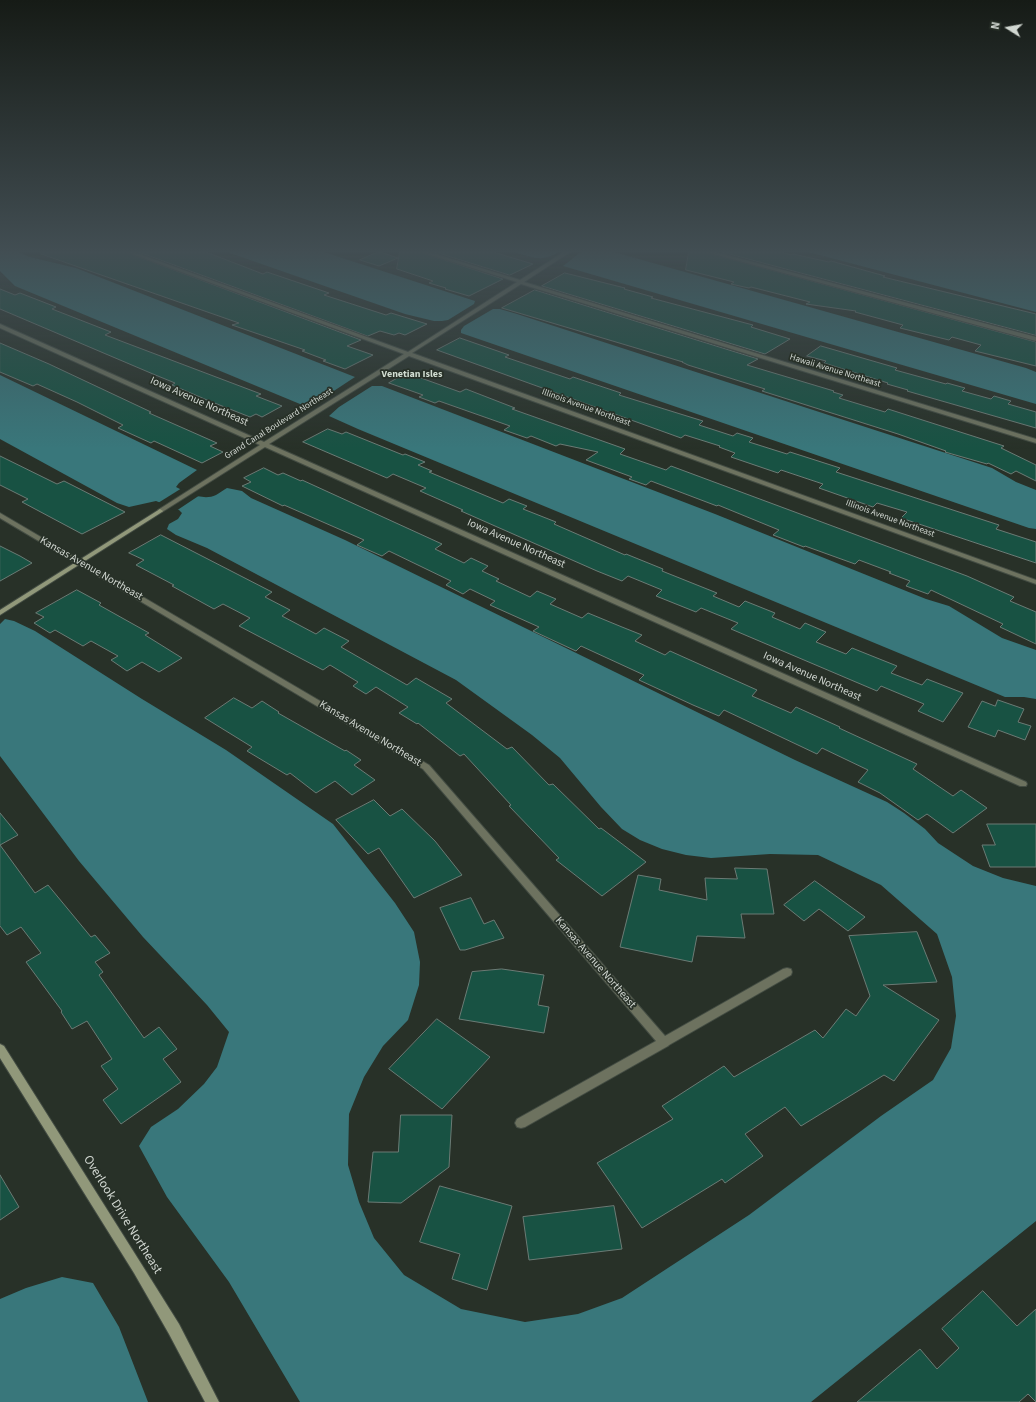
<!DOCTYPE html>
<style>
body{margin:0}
#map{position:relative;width:1036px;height:1402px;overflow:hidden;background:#283128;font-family:"Source Sans 3",sans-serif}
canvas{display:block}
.north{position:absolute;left:988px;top:8px;width:40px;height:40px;-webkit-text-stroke:3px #283128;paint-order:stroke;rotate:281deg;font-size:11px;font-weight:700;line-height:16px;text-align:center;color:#d1d7d1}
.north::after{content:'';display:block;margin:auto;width:14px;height:18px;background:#d1d7d1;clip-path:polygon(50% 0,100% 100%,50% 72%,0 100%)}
</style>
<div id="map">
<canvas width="1036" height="1402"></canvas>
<div class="north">N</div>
</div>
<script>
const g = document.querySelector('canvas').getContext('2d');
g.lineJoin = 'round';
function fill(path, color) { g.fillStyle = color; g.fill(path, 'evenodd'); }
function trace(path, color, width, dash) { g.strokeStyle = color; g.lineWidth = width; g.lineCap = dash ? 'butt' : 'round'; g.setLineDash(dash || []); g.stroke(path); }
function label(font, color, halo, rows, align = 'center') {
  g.font = font + ' "Source Sans 3",sans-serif'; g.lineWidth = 3.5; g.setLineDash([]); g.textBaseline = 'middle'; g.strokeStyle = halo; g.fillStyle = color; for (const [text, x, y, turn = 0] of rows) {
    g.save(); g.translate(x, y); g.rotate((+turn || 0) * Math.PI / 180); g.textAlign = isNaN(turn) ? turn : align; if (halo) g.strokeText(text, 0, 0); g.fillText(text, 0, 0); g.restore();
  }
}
const water = new Path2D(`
 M0,252H18L30,257L76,268L355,377L314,404L307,405L300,404L15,286L0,271Z
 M227,252H324L475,301L474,304L448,320L442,321H434L405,314Z
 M514,252H558C542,263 532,257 514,252Z
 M581,252H614L1026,368L1036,372V404L563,266Z
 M808,252H1036V312Z
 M493,309H500L517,314L992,468L1016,482L1036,490V529L1029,528L461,333V330L464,326Z
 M0,375L197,470L179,483L176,487C188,493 203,501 216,495C220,493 223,490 227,488L242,491L251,498L345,540L795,760L887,802L904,813L925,829L938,843L973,866L1003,878L1036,886V1221L811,1402H300L229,1282L167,1197L139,1146L151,1127L178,1109L204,1084L217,1067L229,1032L207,1005L143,937L79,861L0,756V624L5,619L14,621L35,631L142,699L226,750L333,824L395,903L414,932L420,962L419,985L408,1020L383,1046L364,1077L349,1114L348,1165L359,1202L374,1238L404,1275L461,1309L525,1322L578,1314L622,1298L749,1215L881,1116L933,1080L951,1048L956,1016L952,977L937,934L881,885L818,855L770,854L711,858L686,855L662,849L640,840L622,829L601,807L560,758L532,735L456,680L207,548L176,535L167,529L169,524L178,519L182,513L179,510L156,501L129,507L117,503L0,439Z
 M372,386H382L715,514L926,599L949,606L1002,638L1036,650V699L1024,697H1005L358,429L329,416L339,407Z
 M62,1277L93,1283L119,1327L148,1402H0V1299L26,1288Z`);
const pier = new Path2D(`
 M182,488L200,495L176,511L158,503Z`);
const building = new Path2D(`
 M41,252H126L361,340L347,346L373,355L345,369L323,361L326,360L302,351L305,350L232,325L239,323L41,254Z
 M139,252H206L263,274L267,272L329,293L324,295L386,315L391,313L427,324L405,335L399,333L394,335L380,331L368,336Z
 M378,252H380L398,258L379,266L360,260Z
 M400,252H420L503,279L469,296L445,289L446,288L429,283L433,281L397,269Z
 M435,252H493L533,264L510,275Z
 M689,252H705L1036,342V366L975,351L981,345L952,337L949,340L900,328L903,325L855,312L856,311L806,304L810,302L751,287L749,288L731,284L734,282L686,270Z
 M722,252H781L791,255L793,254L829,262L831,261L885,276L883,277L1036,314V335Z
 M565,273L625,288L624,289L653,297L651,298L753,325L751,327L790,339L765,354L542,286Z
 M0,289L15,295L20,293L56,307L52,309L111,332L105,335L261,394L256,396L282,406L262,417L256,414L250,417L207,400L172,385L175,383L153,374L0,309Z
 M535,290L758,359L747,365L834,391L833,392L843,395L839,398L885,412L888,409L1004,446L1001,448L1036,465V481L1016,471L1011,474L988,463L987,464L945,452L946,451L898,434L762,391L765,389L688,365L682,362H683L502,308Z
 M460,338L509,355L505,357L570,379L573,377L621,393L619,395L703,421L699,425L733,436L737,433L753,438L749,442L787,454L790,452L840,468L836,472L999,525L996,529L1036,542V563L901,518L907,512L877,503L873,507L819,488L823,484L781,470L778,473L731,457L735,453L719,447L720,446L685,435L681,438L437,350Z
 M0,343L49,364L151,412L149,413L217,443L210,446L223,452L202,463L154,441L151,443L118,428L123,425L77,402L37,384L33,386L0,372Z
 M821,346L897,368L895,370L946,384L947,383L965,388L962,391L991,399L994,396L1011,401L1008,404L1036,412V428L907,391L908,390L887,384L888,383L824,363L826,361L807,356Z
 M407,373L460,392L466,389L515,408L512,409L625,449L620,454L666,470L671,466L967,576L1014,597L1010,601L1036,612V644L1000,627L1003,624L931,590L928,594L906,586L910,581L889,573L891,572L859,560L855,564L805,546L804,547L773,535L779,530L718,505L717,506L651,481L646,485L629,479L632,477L586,460L598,452L560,444L556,446L531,436L527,438L504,430L510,426L439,401L435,403L419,397L423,395L389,383Z
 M328,429L342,434L346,432L403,455L405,454L425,462L418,465L432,471L429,472L503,503L509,499L527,506L523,509L556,522L554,524L625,555L626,554L663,569L662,571L717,593L713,596L739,607L745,601L775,613L772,617L800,629L805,623L826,632L816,642L846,654L852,648L897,666L891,673L922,685L927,679L963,693L943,722L918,711L924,704L881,686L877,691L731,629L738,623L701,608L696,612L656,596L662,590L628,576L622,581L597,571L461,511L463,510L420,491L426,488L393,474L387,478L303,442Z
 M0,456L57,484L64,481L125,512L82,534L22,502L28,499L0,485Z
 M264,468L278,475L283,473L301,481L302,480L442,544L435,549L464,563L471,558L488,566L482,571L499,579L496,581L530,597L537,591L556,599L550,604L582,618L588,613L622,627L642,635L635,641L665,655L670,651L757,690L752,696L791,713L796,707L840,727L839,728L917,764L913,769L953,796L961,790L987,808L953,833L927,814L918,820L880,793L858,782L868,770L822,748L817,754L724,710L719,716L693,705L639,680L644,675L581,646L576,651L533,631L539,627L490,605L495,601L470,589L463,594L446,585L451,581L389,551L382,556L357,545L364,540L284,505L283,506L242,486L251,482L244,478Z
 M161,535L272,592L265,597L290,610L282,616L316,634L324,628L349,641L341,647L407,685L416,678L452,699L446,703L507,749L512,747L549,785L553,784L599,829L601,828L646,862L602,896L556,860L559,858L509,806L511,805L464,754L460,756L418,723L417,724L399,713L408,707L376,687L366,694L353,686L358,682L330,665L323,670L239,626L250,618L223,604L214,609L172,586L174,585L136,565L144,560L129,553Z
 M0,546L20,556L32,563L0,581Z
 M77,590L101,603L99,605L149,633L145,635L182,658L159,672L142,662L127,671L111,660L118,656L91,641L83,646L55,630L50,633L34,623L44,617L36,613Z
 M234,698L252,708L262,701L279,712L278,713L345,751L346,750L361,760L354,765L375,780L352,795L335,781L316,793L290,773L287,775L247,751L252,747L205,718Z
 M998,700L1024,709L1018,722L1031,726L1025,740L998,730L995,737L968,727L982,701L995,706Z
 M374,800L390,816L402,809L435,841L462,875L414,898L379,848L368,854L336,820Z
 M0,813L18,835L0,845L35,893L48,885L91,937L95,935L110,953L95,962L103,972L99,975L144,1038L159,1027L177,1049L163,1059L181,1082L121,1124L103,1100L118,1089L101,1066L112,1059L87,1021L72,1029L61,1012L62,1011L26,962L41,953L21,927L7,935L0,926Z
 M987,824H1036V867H990L982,845H995Z
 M735,868L767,869L774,914H741L745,938L697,936L692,962L620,947L638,875L661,879L659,890L707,900L705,878L737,879Z
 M815,881L865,917L848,931L819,909L804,921L784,905Z
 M471,898L484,924L494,920L504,938L465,950H460L440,908Z
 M917,932L937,982L883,985L939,1020L894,1081L884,1075L801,1126L785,1107L745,1134L763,1156L725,1183L722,1179L642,1228L597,1163L673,1119L662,1106L724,1066L734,1077L815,1030L823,1038L846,1009L856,1016L870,996L849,936Z
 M502,969L544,975L538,1005L549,1007L544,1033L459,1019L472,972Z
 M437,1019L490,1057L442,1109L389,1069Z
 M401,1115H452L449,1167L401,1203L368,1202L373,1152H398Z
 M0,1175L19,1207L0,1220Z
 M440,1186L512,1206L487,1290L452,1279L460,1254L420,1242Z
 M614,1206L622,1249L529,1260L523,1217Z
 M983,1291L1017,1326L1036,1309V1402L1028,1394L1019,1402H857L920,1349L937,1369L959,1348L942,1329Z`);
const street = new Path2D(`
 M127,252H134L408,352L517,282L421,252H429L520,280L564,252H570L524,282L1036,439V443L521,284L412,353L1036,580V584L409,356L269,444L1026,782L1027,784L1026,786H1020L265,447L162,512H158V510L260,445L0,328V324L264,442L404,354Z
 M706,252H715L1036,337V341Z
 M0,513L429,765L665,1036L783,969L787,968L791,969L792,972L791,975L669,1045L668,1046L525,1127L521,1128L517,1127L515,1123L517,1119L656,1041L423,769L0,518Z`);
const secondary = new Path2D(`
 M160,509L163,511L162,512L0,615V610Z
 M0,1044L4,1046L142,1265L179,1324L219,1402H205L169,1334L134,1273L0,1058Z`);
const farStreetnames = [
 ["Hawaii Avenue Northeast",835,371,17],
 ["Illinois Avenue Northeast",586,408,20],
 ["Grand Canal Boulevard Northeast",279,424,-32],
 ["Illinois Avenue Northeast",890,519,20]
];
const farNeighbourhoodnames = [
 ["Venetian Isles",412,375]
];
const streetNames = [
 ["Iowa Avenue Northeast",199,402,24],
 ["Iowa Avenue Northeast",516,544,24],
 ["Kansas Avenue Northeast",91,569,30],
 ["Iowa Avenue Northeast",812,677,24],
 ["Kansas Avenue Northeast",370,734,31],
 ["Kansas Avenue Northeast",595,963,49]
];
const nearStreetnames = [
 ["Overlook Drive Northeast",122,1215,58]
];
fill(water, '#39777b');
fill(pier, '#283128');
fill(building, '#185243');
trace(building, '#6b7b75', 1);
trace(street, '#434c43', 2);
trace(secondary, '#434c43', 2);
fill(street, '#6d725f');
fill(secondary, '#91987a');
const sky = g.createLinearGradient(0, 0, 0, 449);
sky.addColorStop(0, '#161b16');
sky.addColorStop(0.56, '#424e53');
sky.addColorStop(1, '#424e5300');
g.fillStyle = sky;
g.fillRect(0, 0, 1036, 449);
label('9px', '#d1d7d1', '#283128', farStreetnames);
label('bold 10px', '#d2ded2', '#283128', farNeighbourhoodnames);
label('11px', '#d1d7d1', '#283128', streetNames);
label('13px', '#d1d7d1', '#283128', nearStreetnames);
</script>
